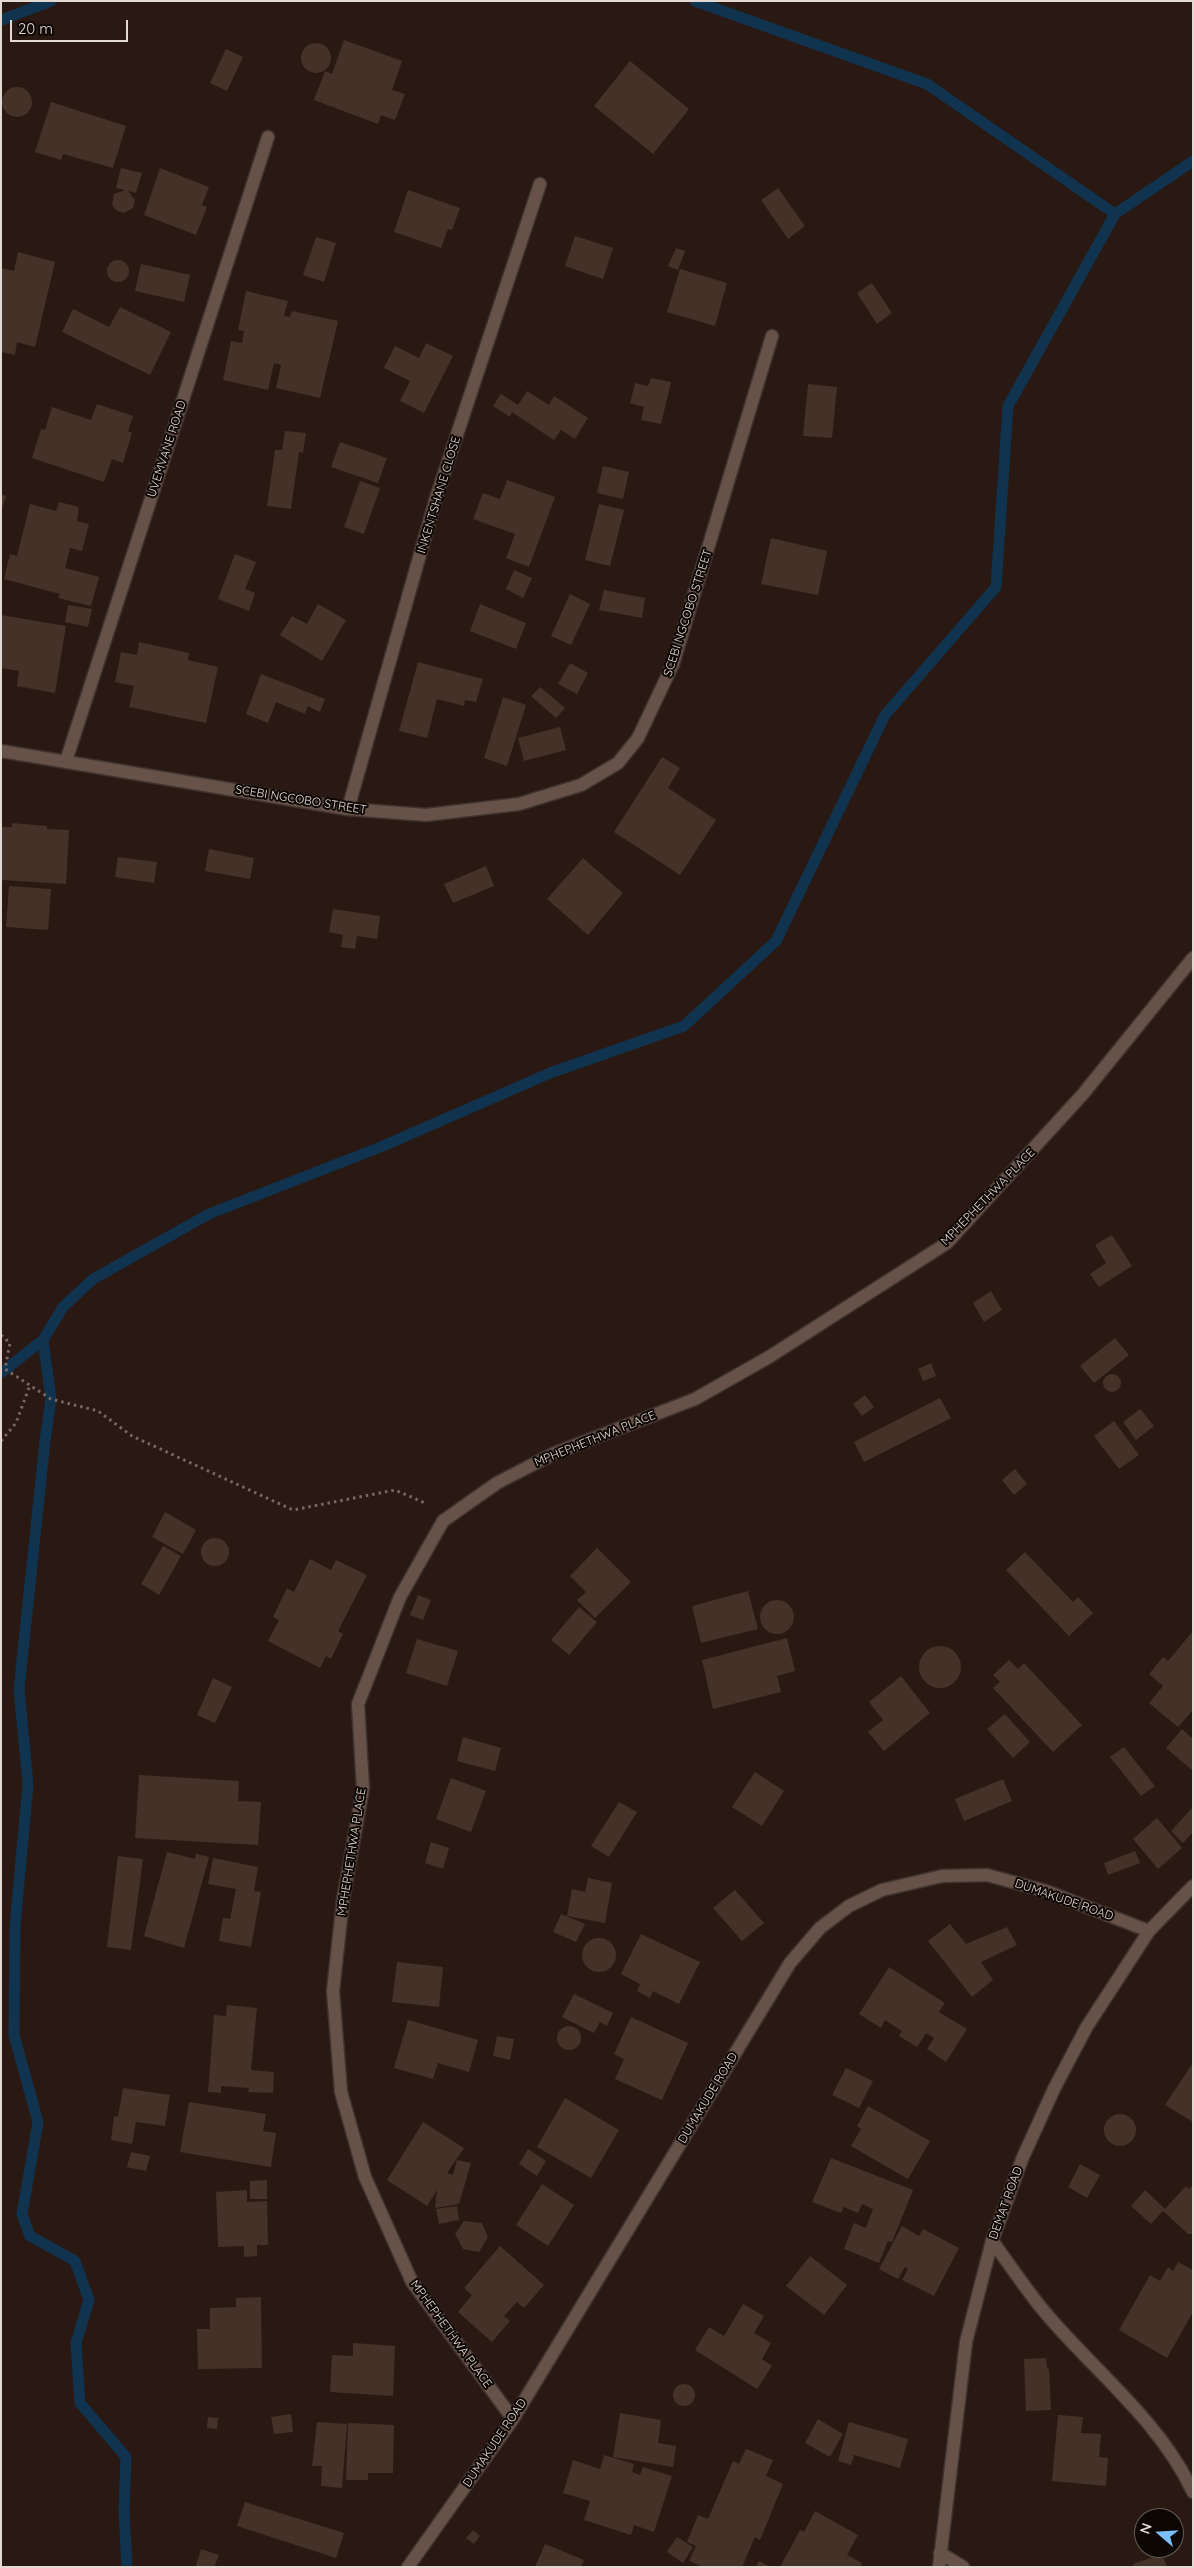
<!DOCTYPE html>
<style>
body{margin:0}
#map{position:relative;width:1194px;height:2568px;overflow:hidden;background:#2a1912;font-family:Quicksand,sans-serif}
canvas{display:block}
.frame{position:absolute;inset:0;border:2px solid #e4d8d2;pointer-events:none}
.north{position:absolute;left:1134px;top:2508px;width:50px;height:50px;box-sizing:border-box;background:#0d0704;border:1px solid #635b56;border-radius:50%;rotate:289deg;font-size:14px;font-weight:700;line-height:20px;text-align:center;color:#e4d8d2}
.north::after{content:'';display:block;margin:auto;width:18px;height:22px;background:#7bbef8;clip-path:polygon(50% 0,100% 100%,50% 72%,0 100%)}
.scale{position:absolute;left:10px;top:20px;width:118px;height:22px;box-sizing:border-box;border:2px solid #e4d8d2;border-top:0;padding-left:6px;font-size:15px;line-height:18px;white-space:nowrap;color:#e4d8d2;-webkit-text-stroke:4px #0d0704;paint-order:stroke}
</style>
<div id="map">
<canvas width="1194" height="2568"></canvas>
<div class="frame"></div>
<div class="north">N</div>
<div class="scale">20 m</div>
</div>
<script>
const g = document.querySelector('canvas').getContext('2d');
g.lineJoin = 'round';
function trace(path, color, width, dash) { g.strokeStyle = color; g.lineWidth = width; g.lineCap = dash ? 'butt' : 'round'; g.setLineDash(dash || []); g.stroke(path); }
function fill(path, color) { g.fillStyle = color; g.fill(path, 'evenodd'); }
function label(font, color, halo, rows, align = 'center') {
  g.font = font + ' Quicksand,sans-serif'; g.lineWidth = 4; g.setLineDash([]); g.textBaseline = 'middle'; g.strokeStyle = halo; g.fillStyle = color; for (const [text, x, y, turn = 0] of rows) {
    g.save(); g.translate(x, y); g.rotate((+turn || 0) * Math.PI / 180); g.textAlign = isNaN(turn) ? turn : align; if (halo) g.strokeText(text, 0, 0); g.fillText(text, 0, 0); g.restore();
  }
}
const stream = new Path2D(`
 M695,1L927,84L1115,214
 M1,20L51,1
 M43,1340L51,1399L45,1441L19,1689L28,1784L15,1926L14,2035L38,2122L22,2214L30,2236L75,2261L89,2300L76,2343L80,2403L126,2457L124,2511L127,2567
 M1,1373L43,1340L63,1307L93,1279L209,1214L383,1146L550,1073L684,1026L776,941L885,715L996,587L1008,406L1115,214L1193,161`);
const building = new Path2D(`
 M344,40L402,61L392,90L405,94L395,120L381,115L378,124L314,100L325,71L332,74Z
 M301 58a15 15 0 1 1 30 0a15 15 0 1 1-30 0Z
 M226,49L243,57L227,91L210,83Z
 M630,61L689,109L653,154L594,106Z
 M2 102a15 15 0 1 1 30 0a15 15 0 1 1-30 0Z
 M51,102L126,126L113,168L63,154L61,160L35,152Z
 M121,168L142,173L136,193L128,191L135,200L133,208L124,213L117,211L112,205L114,194L125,190L116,188Z
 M160,168L209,187L202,205L207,207L196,235L144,215Z
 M778,188L805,226L788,239L761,200Z
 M408,190L460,208L452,230L448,229L441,248L394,232Z
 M575,236L613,248L603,279L565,266Z
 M316,237L336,243L324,282L303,275Z
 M676,248L685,251L678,270L668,266Z
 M18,252L55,262L35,347L17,342L15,355L1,352V268L14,271Z
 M107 271a11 11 0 1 1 22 0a11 11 0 1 1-22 0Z
 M141,264L190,275L184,302L135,291Z
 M680,269L727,283L715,326L667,312Z
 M872,283L892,313L877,324L857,293Z
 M246,291L288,301L284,316L290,317L292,311L338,321L320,398L276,388L281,365L274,363L268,390L223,380L231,341L242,343L244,331L238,330Z
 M120,307L171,332L150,375L62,332L73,309L109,327Z
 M426,343L453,356L424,413L400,401L410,381L384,368L395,346L419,358Z
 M651,378L671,382L661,424L641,420L644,407L630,403L635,383L648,386Z
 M808,384L837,387L832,438L803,436Z
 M527,391L549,405L554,396L588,418L575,439L561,430L554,440L512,412L510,417L493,406L501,394L518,405Z
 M97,404L133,416L128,431L132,433L123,463L112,459L104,482L32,458L41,429L45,430L52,407L91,420Z
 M285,431L306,433L303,453L299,452L291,509L267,506L275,450H282Z
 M340,442L387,458L378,483L331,467Z
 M603,466L629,472L623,499L597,493Z
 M507,480L555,497L529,567L506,558L515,534L473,519L483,493L500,499Z
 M360,481L380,488L364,534L344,527Z
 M1,494L6,496L2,509H1Z
 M59,502L79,507L77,521L89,524L82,551L70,548L65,568L99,577L91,606L58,598L60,594L4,579L10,554L17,556L30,504L56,511Z
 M599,504L624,510L610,566L585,560Z
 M771,538L827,551L818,595L761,584Z
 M235,554L256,562L245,589L255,593L249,611L218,599Z
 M514,570L532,578L523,598L506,589Z
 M604,590L645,598L642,618L599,610Z
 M570,594L590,604L571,645L551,636Z
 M318,604L346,620L322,661L280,635L292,616L307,624Z
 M480,604L526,623L516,649L470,631Z
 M68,605L92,609L88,627L65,622Z
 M1,615L66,626L55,693L17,686L19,671L1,668Z
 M139,642L189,653L188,660L218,667L206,723L129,707L134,686L115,682L121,652L137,655Z
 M418,662L483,679L476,702L465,700L464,706L437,699L427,738L399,731Z
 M570,663L588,673L577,694L558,684Z
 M261,674L325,699L320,712L308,706L305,714L276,702L268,723L246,714Z
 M540,687L565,708L556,718L531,696Z
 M503,697L526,705L507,766L484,758Z
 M560,727L566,750L524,761L518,738Z
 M662,757L680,768L668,788L716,820L680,875L614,832Z
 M12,823L47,826V829L69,830L66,884L1,880V827H12Z
 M209,849L254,858L250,879L205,871Z
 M118,857L157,862L154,883L115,877Z
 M583,858L623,893L588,935L547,899Z
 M486,866L494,886L453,903L444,884Z
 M9,886L51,889L48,930L6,927Z
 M333,909L380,916L377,939L357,936L355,949L341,947L343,935L329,932Z
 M1112,1235L1132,1266L1099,1287L1090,1274L1106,1263L1095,1245Z
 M991,1291L1002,1310L984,1322L973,1303Z
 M1115,1338L1129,1355L1094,1383L1080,1366Z
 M931,1363L936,1376L923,1381L918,1369Z
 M1103 1383a9 9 0 1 1 18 0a9 9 0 1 1-18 0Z
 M865,1395L874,1407L862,1416L853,1404Z
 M940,1398L951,1418L864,1462L854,1442Z
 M1140,1409L1154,1426L1136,1440L1123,1422Z
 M1114,1421L1139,1455L1119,1469L1094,1436Z
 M1015,1469L1027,1484L1014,1495L1002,1480Z
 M165,1512L196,1530L183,1554L152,1537Z
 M201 1552a14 14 0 1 1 28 0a14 14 0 1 1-28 0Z
 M163,1546L181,1556L159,1595L141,1584Z
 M597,1548L631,1582L595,1618L577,1600L586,1592L570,1576Z
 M1025,1552L1073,1602L1078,1597L1093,1613L1069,1636L1006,1570Z
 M310,1559L331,1570L336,1560L367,1575L338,1631L343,1634L331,1659L326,1656L320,1668L268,1641L279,1620L273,1617L287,1588L294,1592Z
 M748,1591L758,1629L701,1643L692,1606Z
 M418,1595L431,1600L423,1620L410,1615Z
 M760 1617a17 17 0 1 1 34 0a17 17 0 1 1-34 0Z
 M579,1607L597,1622L569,1655L551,1640Z
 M1193,1631V1710L1178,1727L1149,1703L1163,1686L1149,1674L1163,1657L1168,1661Z
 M787,1638L795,1671L777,1676L781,1692L713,1709L702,1660Z
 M417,1639L458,1651L447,1686L406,1673Z
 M919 1667a21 21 0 1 1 42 0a21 21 0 1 1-42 0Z
 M1009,1660L1018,1669L1024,1663L1082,1725L1053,1752L993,1688L1000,1682L993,1675Z
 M901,1676L930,1713L884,1751L868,1732L883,1720L869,1702Z
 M213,1678L232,1687L215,1723L197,1715Z
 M1005,1714L1030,1742L1013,1758L987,1729Z
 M1182,1729L1193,1739V1771L1166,1748Z
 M463,1737L501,1748L495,1771L457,1761Z
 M1124,1747L1155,1786L1141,1796L1110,1757Z
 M755,1772L784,1791L762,1826L732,1807Z
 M139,1775L239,1781L238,1801L261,1802L258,1845L135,1838Z
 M451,1778L486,1791L471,1832L436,1819Z
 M1003,1779L1012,1801L964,1821L955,1799Z
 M619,1802L637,1812L609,1857L591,1846Z
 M1193,1807V1832L1183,1843L1171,1831Z
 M1157,1818L1182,1848L1158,1869L1133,1839Z
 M431,1842L449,1848L443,1869L425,1863Z
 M1135,1851L1140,1863L1108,1875L1104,1863Z
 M167,1852L195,1859L196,1854L209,1857L184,1948L144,1936Z
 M118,1856L143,1859L131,1950L107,1947Z
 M213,1858L258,1867L254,1891L261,1892L251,1947L219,1941L223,1918L230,1919L236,1889L208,1884Z
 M588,1878L612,1883L605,1923L567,1916L572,1889L585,1892Z
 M735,1890L764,1923L742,1941L713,1908Z
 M561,1914L585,1924L576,1942L553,1932Z
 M950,1924L966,1944L1007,1927L1017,1945L981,1962L993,1980L972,1997L928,1941Z
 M641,1934L700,1962L679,2004L653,1991L650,1998L637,1991L640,1984L621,1974Z
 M582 1955a17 17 0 1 1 34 0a17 17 0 1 1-34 0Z
 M397,1962L443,1967L439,2007L392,2002Z
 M889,1967L945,2003L939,2012L967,2029L946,2062L927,2049L934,2038L926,2033L917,2047L899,2036L902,2031L885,2020L881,2028L859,2014Z
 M574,1994L613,2013L607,2026L600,2022L594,2033L562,2017Z
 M227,2005L257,2008L251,2070L274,2072L273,2093L248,2092L249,2088L221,2086V2093L208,2092L214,2015L226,2016Z
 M631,2017L688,2043L662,2100L615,2079L624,2059L614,2054Z
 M408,2020L478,2040L469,2072L438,2063L433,2079L394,2068Z
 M557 2038a12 12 0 1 1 24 0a12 12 0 1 1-24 0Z
 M497,2036L514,2039L510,2060L493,2056Z
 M1193,2063V2122L1165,2105Z
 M846,2068L873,2081L859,2108L832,2095Z
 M123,2088L170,2095L165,2126L136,2122L132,2144L111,2140L114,2116L118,2117Z
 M565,2098L619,2130L591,2178L537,2147Z
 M189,2102L266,2114L263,2131L276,2133L271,2167L180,2152Z
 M868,2106L930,2141L908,2179L851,2146L861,2129L857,2126Z
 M1104 2130a16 16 0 1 1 32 0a16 16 0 1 1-32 0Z
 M423,2122L464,2148L447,2173L453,2175L457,2160L471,2163L459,2204L435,2208L437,2190L427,2206L387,2180Z
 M528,2149L546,2161L537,2176L519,2164Z
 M131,2152L150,2156L146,2171L127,2167Z
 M831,2158L913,2190L892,2242L888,2241L879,2263L844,2249L854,2223L866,2228L873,2209L862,2204L858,2213L844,2207L841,2213L812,2202Z
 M1080,2164L1100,2175L1087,2198L1068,2187Z
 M267,2180V2199H250V2181Z
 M542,2184L574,2205L548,2246L516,2225Z
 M1193,2185V2234H1188L1163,2211L1151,2224L1131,2206L1145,2190L1165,2209L1186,2186L1189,2189Z
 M247,2190V2202L267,2201L268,2245H257V2256L244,2257V2246L218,2247L216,2192Z
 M457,2206L459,2220L439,2224L436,2209Z
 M464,2221L482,2223L488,2237L479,2252L463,2249L455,2234Z
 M902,2226L919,2236L923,2229L959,2248L934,2296L902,2280L908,2269L905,2267L898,2279L879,2269Z
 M500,2246L544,2285L524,2308L517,2302L504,2316L510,2321L492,2342L458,2312L472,2295L464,2288Z
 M810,2256L847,2285L824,2315L786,2286Z
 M1178,2262L1193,2270V2312L1167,2358L1119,2330L1150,2275L1160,2281L1168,2267L1173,2271Z
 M261,2297L262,2368L198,2369L197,2329H210V2308L236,2307V2298Z
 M743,2304L764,2316L754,2333L771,2343L762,2359L772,2366L757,2389L695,2350L709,2327L724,2336Z
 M353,2343L395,2346L393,2396L330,2392L332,2355L353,2356Z
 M1046,2358L1047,2368L1049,2369L1051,2410L1026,2411L1024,2359Z
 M673 2395a11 11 0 1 1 22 0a11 11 0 1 1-22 0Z
 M620,2413L661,2420L658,2443L676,2446L673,2467L613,2457Z
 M291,2414L293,2432L274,2434L271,2417Z
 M1058,2415L1083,2417L1081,2433L1101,2434L1099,2457L1108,2458L1106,2486L1052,2481Z
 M208,2417L218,2418L217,2429L207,2428Z
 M818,2419L843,2434L830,2457L805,2443Z
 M317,2422L347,2424L342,2488L321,2486L322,2466H312Z
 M849,2422L908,2439L900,2468L854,2455L851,2465L838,2461Z
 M348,2423L394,2425L393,2473H368V2480H346Z
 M746,2449L773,2460L766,2476L783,2484L760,2540L755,2537L742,2567H703L689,2561L696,2546L687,2542L698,2515L708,2519L733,2461L739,2464Z
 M604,2455L634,2464L632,2472L640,2475L643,2467L672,2476L654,2532L634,2525L631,2535L584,2520L590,2501L563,2493L573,2460L600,2469Z
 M245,2502L344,2533L336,2558L237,2526Z
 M815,2511L858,2535L847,2555L862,2563L860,2567H780L800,2530L804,2532Z
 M473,2530L480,2536L474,2544L466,2538Z
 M677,2537L693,2547L683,2563L667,2552Z
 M545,2544L584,2560L581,2567H535Z
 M201,2549L219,2555L214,2567L196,2566Z
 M1162,2554L1167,2567H1134L1133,2564Z
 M759,2561L771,2567H756Z`);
const path = new Path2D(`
 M1,1335L10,1343L5,1369L51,1399L98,1411L132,1436L293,1510L395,1490L425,1503
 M1,1441L16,1423L30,1385`);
const minor = new Path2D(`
 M1,751L348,809L426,815L519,804L581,785L618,763L638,738L673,664L772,336
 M66,761L268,137
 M348,809L436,498L540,184
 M992,2241C1011,2266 1028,2293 1049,2317C1099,2375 1160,2422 1193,2492
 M513,2419L412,2282L365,2177L341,2092L333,1991L343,1900L363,1788L358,1704L400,1597L443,1521L497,1483L555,1453L695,1399L769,1357L947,1243L1083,1094L1193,958
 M940,2553L963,2567
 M408,2567L513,2419L790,1963L820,1928L849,1906L882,1890L942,1876L987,1875L1046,1891L1149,1931`);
const tertiary = new Path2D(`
 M939,2567L966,2342L992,2241L1023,2157L1054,2089L1086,2028L1149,1931L1193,1886`);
const streetNames = [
 ["UVEMVANE ROAD",167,449,-72],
 ["INKENTSHANE CLOSE",439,495,-73],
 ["SCEBI NGCOBO STREET",688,613,-72],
 ["SCEBI NGCOBO STREET",301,800,9],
 ["MPHEPHETHWA PLACE",988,1197,-46],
 ["MPHEPHETHWA PLACE",595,1439,-22],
 ["MPHEPHETHWA PLACE",352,1852,-81],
 ["DUMAKUDE ROAD",1064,1900,19],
 ["DUMAKUDE ROAD",708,2098,-59],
 ["DEMAT ROAD",1006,2203,-70],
 ["MPHEPHETHWA PLACE",451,2334,54],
 ["DUMAKUDE ROAD",495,2443,-56]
];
trace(stream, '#10334f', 11);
fill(building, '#443229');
trace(minor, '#40332f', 15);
trace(tertiary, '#40332f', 15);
trace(path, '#776861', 3, [2.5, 4]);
trace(minor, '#665248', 12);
trace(tertiary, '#665248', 12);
label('12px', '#e4d8d2', '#0d0704', streetNames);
</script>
